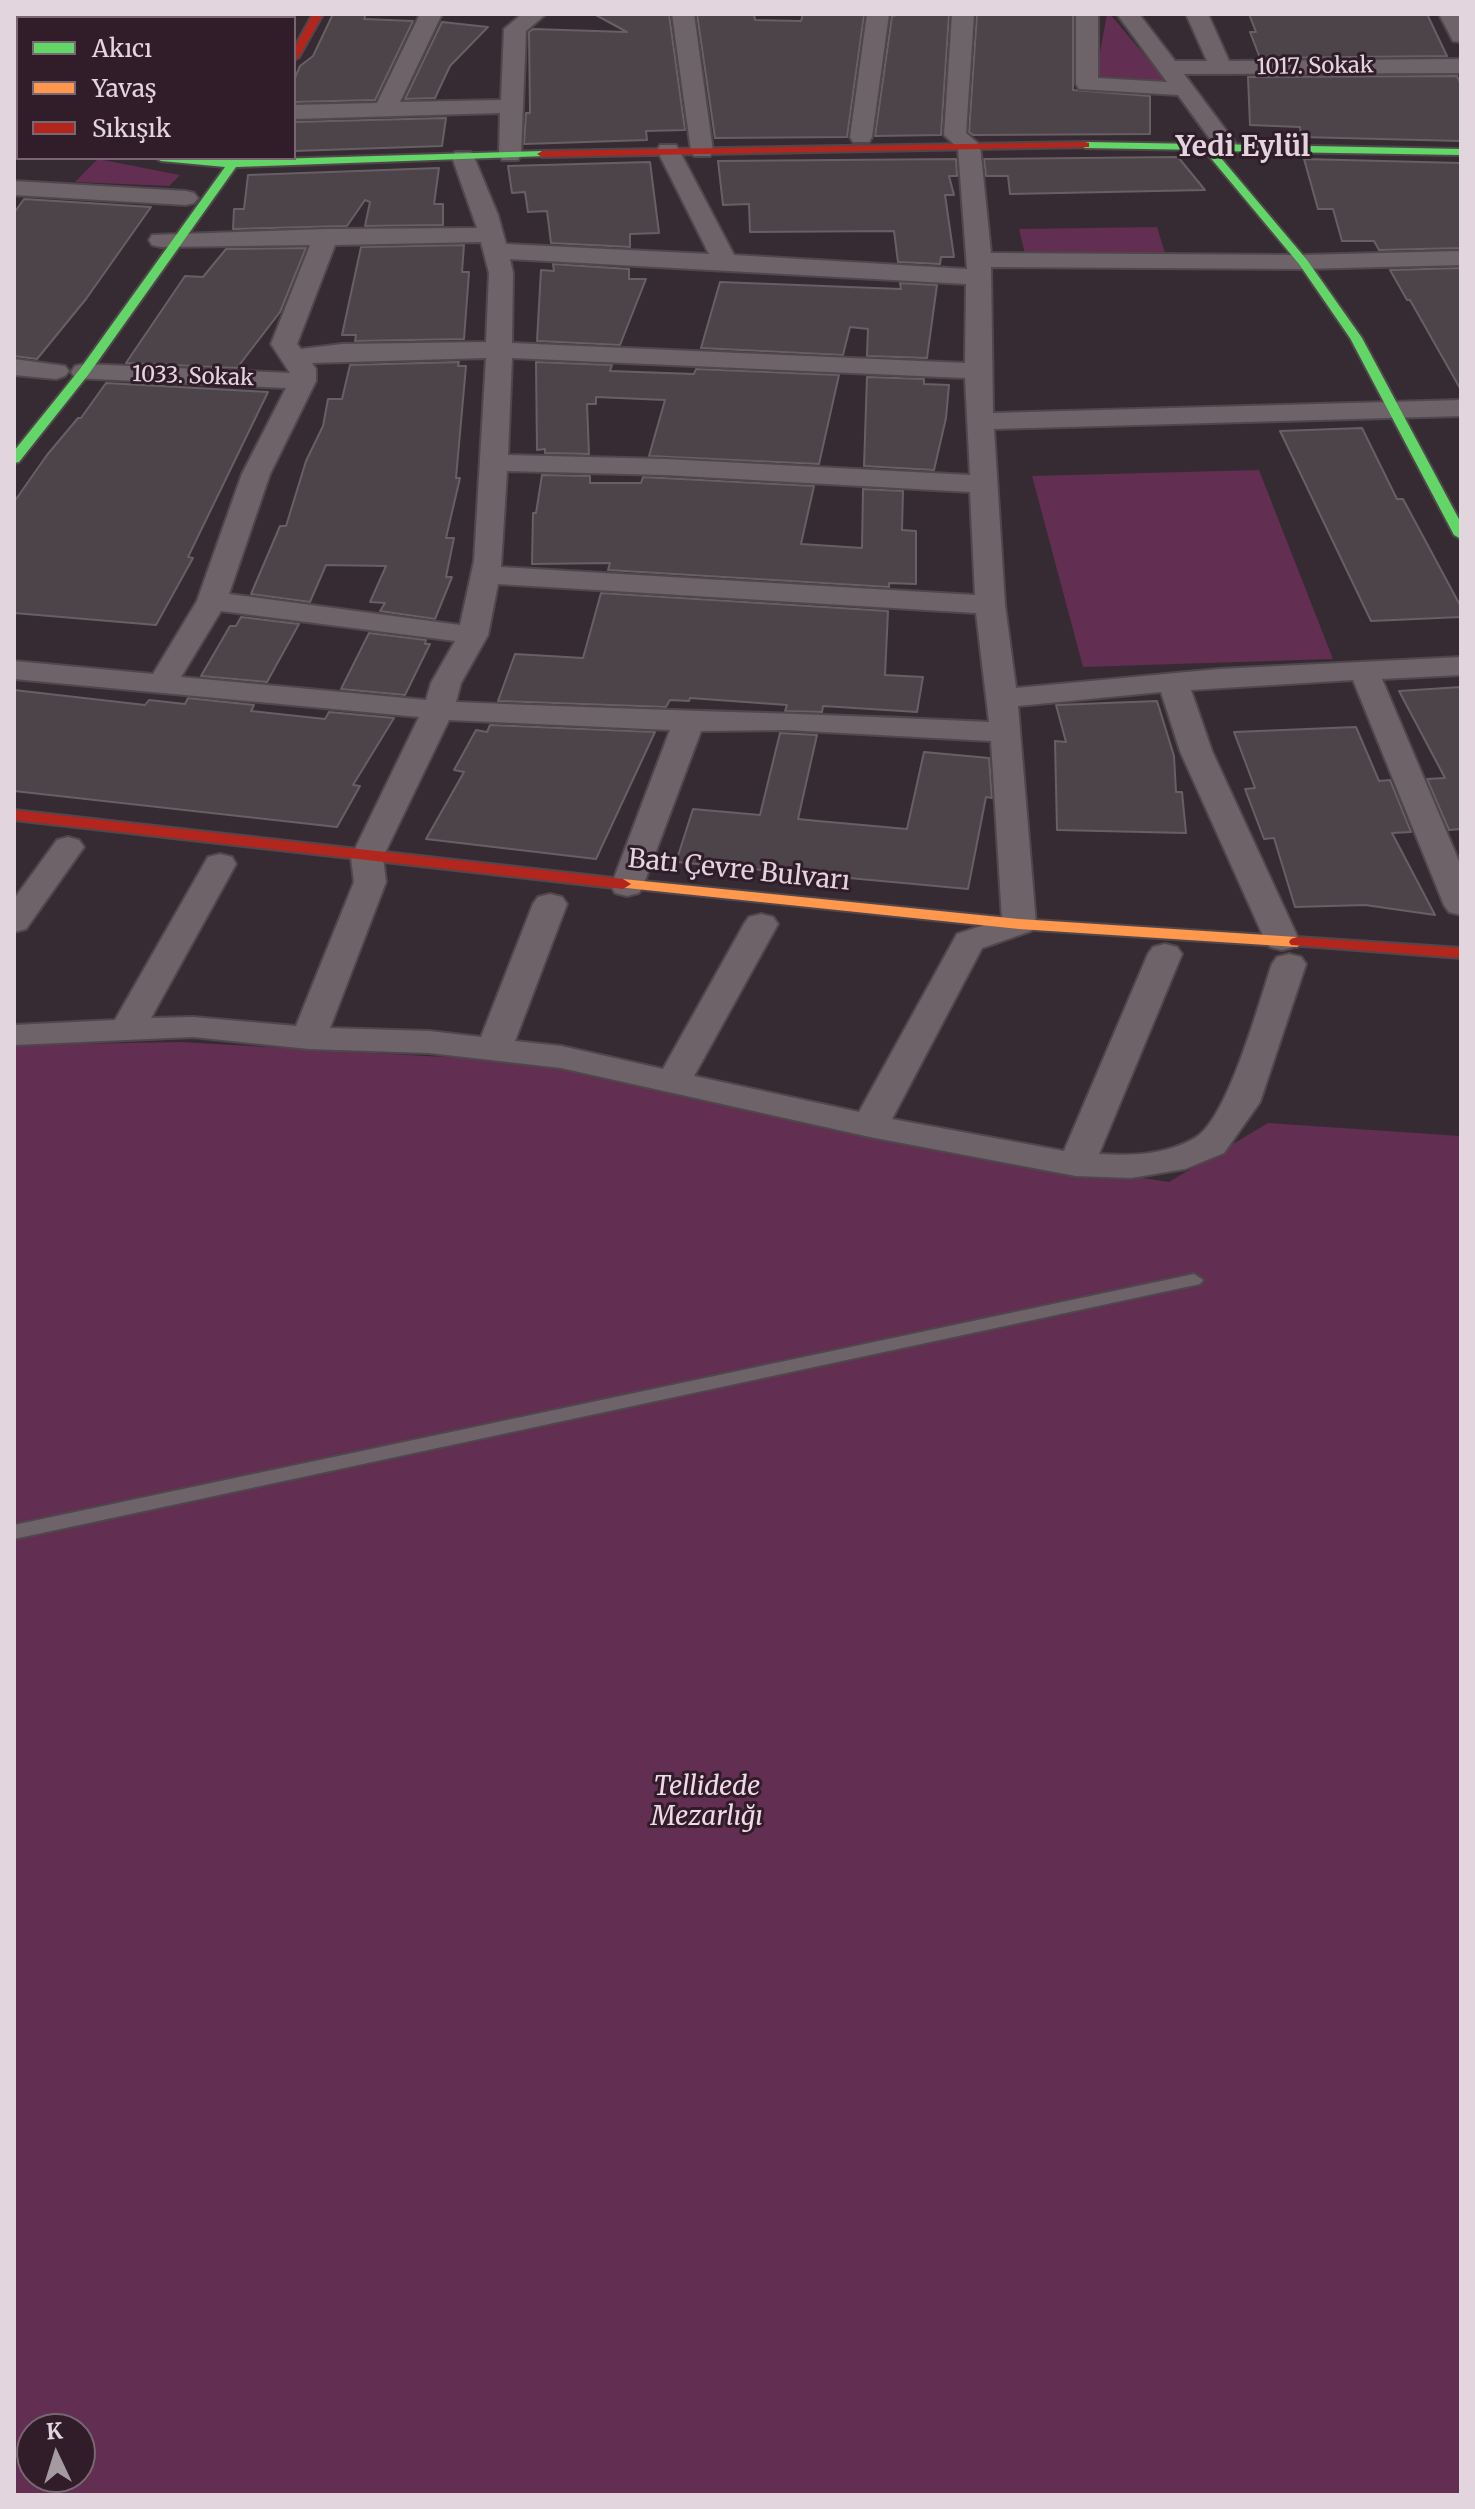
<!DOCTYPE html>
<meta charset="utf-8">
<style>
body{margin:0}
#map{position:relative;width:1475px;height:2509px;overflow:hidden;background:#362b32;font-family:Merriweather,serif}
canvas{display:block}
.frame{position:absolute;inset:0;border:16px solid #e2d5dd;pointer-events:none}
.legend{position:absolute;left:16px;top:16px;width:280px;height:144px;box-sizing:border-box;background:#301d29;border:2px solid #776771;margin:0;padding:10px 14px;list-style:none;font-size:24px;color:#e2d5dd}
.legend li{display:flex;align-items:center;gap:16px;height:40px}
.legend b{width:40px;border:2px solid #776771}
.north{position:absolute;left:16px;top:2413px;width:80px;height:80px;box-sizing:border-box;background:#301d29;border:2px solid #776771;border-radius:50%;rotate:356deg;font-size:22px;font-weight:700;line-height:32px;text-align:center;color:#e2d5dd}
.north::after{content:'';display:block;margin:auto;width:28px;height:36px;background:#a69aa1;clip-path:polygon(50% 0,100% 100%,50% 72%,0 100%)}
</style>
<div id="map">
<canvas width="1475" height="2509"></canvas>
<div class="frame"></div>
<ul class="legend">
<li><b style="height:10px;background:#63d668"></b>Akıcı</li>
<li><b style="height:10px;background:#ff974d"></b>Yavaş</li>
<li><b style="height:10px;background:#b3261e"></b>Sıkışık</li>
</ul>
<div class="north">K</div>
</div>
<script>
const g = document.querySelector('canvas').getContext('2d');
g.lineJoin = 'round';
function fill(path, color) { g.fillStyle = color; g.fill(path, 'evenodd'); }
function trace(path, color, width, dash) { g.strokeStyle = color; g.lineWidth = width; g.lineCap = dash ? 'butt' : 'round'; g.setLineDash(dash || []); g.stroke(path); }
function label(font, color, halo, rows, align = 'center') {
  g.font = font + ' Merriweather,serif'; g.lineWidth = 6; g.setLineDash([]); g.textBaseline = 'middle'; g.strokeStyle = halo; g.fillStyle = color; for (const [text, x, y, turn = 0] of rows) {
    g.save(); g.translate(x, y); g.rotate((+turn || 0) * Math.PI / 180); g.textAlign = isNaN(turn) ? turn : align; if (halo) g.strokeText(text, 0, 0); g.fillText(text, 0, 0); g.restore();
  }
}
const green = new Path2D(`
 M1107,14H1110L1167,82L1095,80Z
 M98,159L180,175L169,186L75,182Z
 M1157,227L1165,253L1025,254L1019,229Z
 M1259,470L1333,659L1083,667L1032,476Z
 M180,1042L550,1063L949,1148L1169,1182L1268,1123L1461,1136V2495H14V1045ZM32,2429H80V2477H32Z`);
const building = new Path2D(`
 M333,14H366L364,19L413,21L375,100L294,102V80L300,66L313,56Z
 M594,14H669L685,130L646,131L647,140L524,144L526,113H530L529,32L533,29L627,32Z
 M697,14H754L755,20L801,21L803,14L864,15L847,137L715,138Z
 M903,14H949L941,135L875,136L892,16Z
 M977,14H1073V90L1150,96V134L973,135L969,132Z
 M1249,14H1427L1447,56L1260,58L1250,32H1256Z
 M442,22L488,27L450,66L435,98L405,99Z
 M1457,76L1461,85V141L1301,137L1300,127L1250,125L1248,77Z
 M446,118L442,146L294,151V122Z
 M1178,157L1205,190L1010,194L1008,176H986L984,159Z
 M956,159L957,176H949L954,195H945L954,257H941L940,264L898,262L894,231L750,232L749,204L723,205L718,161Z
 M1304,159L1461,163V248L1379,250L1374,241H1342L1333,209H1318Z
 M650,162L659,233L630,234V247L551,243L547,211L528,212L525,192L512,193L508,166Z
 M439,168L434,204H443V225L365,226L370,202L365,200L347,226L233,229L234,209H244L248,175Z
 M24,199L151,207L86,299L37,359L14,356V213Z
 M464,245L462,272H469L464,339L355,341L356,335H342L361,247Z
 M306,248L280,312L237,368L126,363L185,276L203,277L226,249Z
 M553,264L629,269V279H646L620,345L537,341L541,270L554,271Z
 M1461,268V390L1410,300H1407L1390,270Z
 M720,282L901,289L900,283L937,285L927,358L867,356L868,329L850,327L843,355L701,348Z
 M459,362L458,366H466L456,478H460L446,538H454L446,577H452L435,619L380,611L385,603L370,602L386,566L326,565L310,602L251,594L280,526H286L306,461L323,426L328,399H342L350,365Z
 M536,362L612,365L610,371L694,374L696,369L839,375L819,464L649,456L665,400L596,397V404H587L589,454L545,453V449L537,450Z
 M867,377L924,379V384L949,385L946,418L934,470L864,466Z
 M106,383L268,392L188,557L193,558L156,625L14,613V502L47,455L78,418H81Z
 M1362,428L1397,499H1403L1461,607V617L1371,621L1280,431Z
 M542,475L590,476V483H641L643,477L814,486L801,544L862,548L863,489L903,491L902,530L916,531V584L889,583V587L608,570L610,563L532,564L533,513H536Z
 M601,593L888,611L885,675L923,677L917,712L823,706L822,712L785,711L787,705L690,698L689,701L670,700L666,707L498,701L515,654L583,658Z
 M241,617L299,624L267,682L201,676L230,626H236Z
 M369,633L426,640L425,644H430L405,695L341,689Z
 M1461,687V829L1449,830L1427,779L1445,778L1399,691Z
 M14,690L145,705L149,700L185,704L188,698L254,705L251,711L325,719L329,712L394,718L353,785L360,786L337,827L14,791Z
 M1157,701L1174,756L1176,792H1182L1186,833L1057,830L1055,741L1066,742L1056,705Z
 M490,725L655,732L596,859L426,839L464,772L454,770L476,730L487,732Z
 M1356,727L1379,781L1390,780L1411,832L1392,833L1435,915L1365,905L1295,907L1274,838L1264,839L1245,789L1255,788L1234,732Z
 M780,733L817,735L798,819L818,821L907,829L924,752L989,758L992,798L986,797L968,889L676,862L693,809L760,815Z`);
const lane = new Path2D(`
 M1194,1274L1203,1280L1200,1284L14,1539V1525Z`);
const street = new Path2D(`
 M145,14H167L164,18H142Z
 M420,14H442L400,102L501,100L504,29L522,14H546L526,31L521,155L518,160H502L499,155L500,113L294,119V105L377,103Z
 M672,14H694L713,151L710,156H694L691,151Z
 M867,14H889L872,137L869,142H853L850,137Z
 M952,14H974L966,133L980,145L991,253L1303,255L1461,251V265L1303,269L991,267L993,413L1461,400V416L994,429L1005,605L1016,688L1219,669L1461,657V675L1382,679L1461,866V915L1449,912L1444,905L1353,680L1191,690L1212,751L1299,940L1294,947L1282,950L1270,947L1265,940L1180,751L1161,692L1018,706L1036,924L1031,931L982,948L892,1119L1064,1151L1148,954L1153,947L1165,944L1177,947L1182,954L1099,1154C1132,1156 1166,1155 1195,1138C1228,1119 1259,1002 1272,964L1277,957L1289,954L1301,957L1306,964L1260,1102L1224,1153L1185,1169L1131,1178L1076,1176L870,1137L561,1068L429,1053L309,1049L193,1037L14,1045V1025L115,1020L204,864L208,857L220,854L232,857L236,864L151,1018L193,1017L296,1026L354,882L351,857L419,717L14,679V661L153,674L197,601L242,474L286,388L75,378L71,372L75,366L84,364L290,373L271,344L310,245L161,247L152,245L149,240L152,235L326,229L477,228L452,157L455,152H471L474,157L498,215L506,244L709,254L657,150L660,145H676L679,150L734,255L967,269L958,148L944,135ZM481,242L489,273L486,342L342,344L301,349L297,344L335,245ZM510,259L966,284L965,363L512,343L513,273ZM486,358L474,561L460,625L229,594L270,474L316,381V369L312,363ZM512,358L965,378L970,475L665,459L508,455ZM507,471L665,475L970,492L975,595L501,567ZM498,584L976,613L989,722C811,713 634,710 456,702L461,683L488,635ZM221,611L455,641L431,683L426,700L181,677ZM449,720L670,730L611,886L615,893L627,896L639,893L643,886L701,731L787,730L991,741L1002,919L957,934L859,1112L694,1076L778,924L773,917L761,914L749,917L744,924L663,1069L561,1046L515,1041L567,904L562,897L550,894L538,897L533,904L481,1037L429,1031L330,1028L386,882L383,857Z
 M1076,14H1098V78L1167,82L1117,14H1139L1175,61H1207L1186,14H1208L1229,61L1461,59V73L1184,74L1237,145L1234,150H1218L1178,95L1079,89L1076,84Z
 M1439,14H1461V42L1453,41Z
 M14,49H18V61H14Z
 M14,181L186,191L194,193L198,198L194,203L186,205L14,195Z
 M14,359L65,366L69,371L65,376L56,379L14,375Z
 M68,837L79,840L84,847L26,929L14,932V899L57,840Z`);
const fast = new Path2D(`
 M14,125L18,126V132L14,131Z
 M1204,141L1210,144L1461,149V155L1215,151L1307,260L1362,338L1461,523V539L1454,535L1350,338L1299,264L1204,150L1085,148L1080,145L1085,142L1199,144Z
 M542,151L547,154L546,156L236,167L88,375L19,462L14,463V451L80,369L225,167L161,161L156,158L230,160L242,158L241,160Z`);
const slow = new Path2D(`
 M623,879L1019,919L1297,937L1305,942L1297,947L1019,929L617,887L615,884L617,881Z`);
const jam = new Path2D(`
 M313,14H323L299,57L294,60V48Z
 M1085,142L1089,143V147L542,157L537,154L542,151Z
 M14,810L623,879L631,884L623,889L14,820Z
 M1297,937L1461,948V958L1291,945L1289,942L1291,939Z`);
const farStreetnames = [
 ["1017. Sokak",1315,67,-1],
 ["1033. Sokak",193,377,2]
];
const streetNames = [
 ["Batı Çevre Bulvarı",739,871,6]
];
const parkNames = [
 ["Tellidede",707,1788],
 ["Mezarlığı",707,1818]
];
const farDistrictnames = [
 ["Yedi Eylül",1243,148]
];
fill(green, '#622e51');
fill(building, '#4d4449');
trace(building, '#685f65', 2);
trace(lane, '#50474d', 4);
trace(street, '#50474d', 4);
trace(fast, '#50474d', 4);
trace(slow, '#50474d', 4);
trace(jam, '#50474d', 4);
fill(lane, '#6d6369');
fill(street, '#6d6369');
fill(fast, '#63d668');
fill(slow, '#ff974d');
fill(jam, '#b3261e');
label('22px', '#e2d5dd', '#301d29', farStreetnames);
label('26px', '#e2d5dd', '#301d29', streetNames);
label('italic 26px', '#f1dae7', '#301d29', parkNames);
label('bold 28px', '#e2d5dd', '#301d29', farDistrictnames);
</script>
